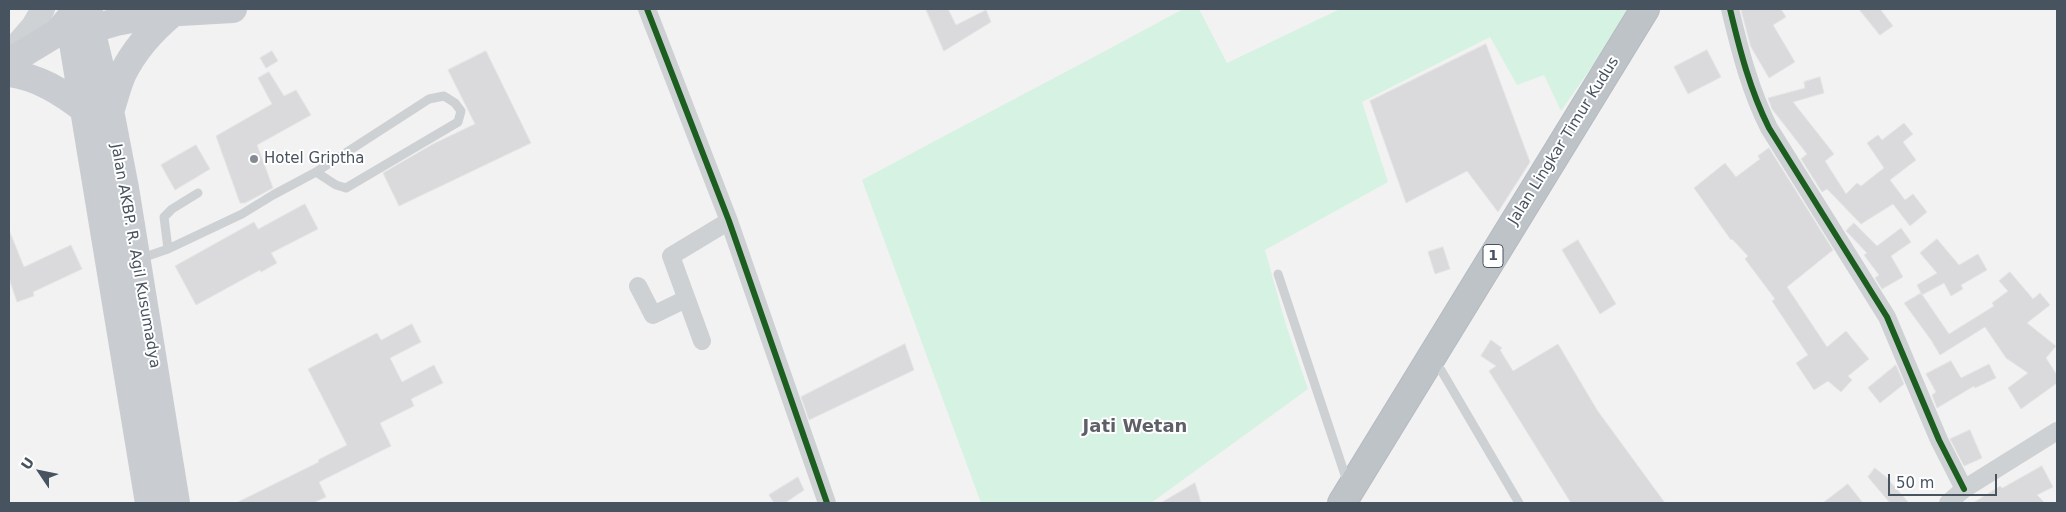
<!DOCTYPE html>
<style>
body{margin:0}
#map{position:relative;width:2066px;height:512px;overflow:hidden;background:#f3f2f2;font-family:"DejaVu Sans",sans-serif}
canvas{display:block}
.frame{position:absolute;inset:0;border:10px solid #485360;pointer-events:none}
.north{position:absolute;left:15px;top:447px;width:50px;height:50px;-webkit-text-stroke:4px #fff;paint-order:stroke;rotate:304deg;font-size:14px;font-weight:700;line-height:20px;text-align:center;color:#485360}
.north::after{content:'';display:block;margin:auto;width:18px;height:22px;background:#485360;clip-path:polygon(50% 0,100% 100%,50% 72%,0 100%)}
.scale{position:absolute;left:1888px;top:474px;width:109px;height:22px;box-sizing:border-box;border:2px solid #485360;border-top:0;padding-left:6px;font-size:15px;line-height:18px;white-space:nowrap;color:#485360;-webkit-text-stroke:4px #fff;paint-order:stroke}
</style>
<div id="map">
<canvas width="2066" height="512"></canvas>
<div class="frame"></div>
<div class="north">U</div>
<div class="scale">50 m</div>
</div>
<script>
const g = document.querySelector('canvas').getContext('2d');
g.lineJoin = 'round';
function fill(path, color) { g.fillStyle = color; g.fill(path, 'evenodd'); }
function trace(path, color, width, dash) { g.strokeStyle = color; g.lineWidth = width; g.lineCap = dash ? 'butt' : 'round'; g.setLineDash(dash || []); g.stroke(path); }
function label(font, color, halo, rows, align = 'center') {
  g.font = font + ' "DejaVu Sans",sans-serif'; g.lineWidth = 4; g.setLineDash([]); g.textBaseline = 'middle'; g.strokeStyle = halo; g.fillStyle = color; for (const [text, x, y, turn = 0] of rows) {
    g.save(); g.translate(x, y); g.rotate((+turn || 0) * Math.PI / 180); g.textAlign = isNaN(turn) ? turn : align; if (halo) g.strokeText(text, 0, 0); g.fillText(text, 0, 0); g.restore();
  }
}
const green = new Path2D(`
 M1183,9H1199L1227,63L1340,9H1632L1561,111L1544,75L1517,85L1490,37L1362,102L1388,182L1265,250L1286,325L1308,389L1151,503H981L862,180C969,122 1077,67 1183,9Z`);
const building = new Path2D(`
 M926,9H948L956,25L986,10L991,22L944,51Z
 M1741,9H1781L1786,17L1773,25L1795,62L1769,78L1751,47Z
 M1859,9H1880L1893,26L1880,35Z
 M1486,44L1530,162L1498,212L1467,171L1406,203L1370,101Z
 M1707,50L1721,77L1688,94L1674,67Z
 M272,51L278,61L266,68L260,58Z
 M486,51L531,143L399,206L383,173L433,144L475,124L448,70Z
 M269,72L284,96L296,90L311,115L257,145L273,188L245,203H240L216,136L272,104L258,78Z
 M1820,77L1824,93L1793,102L1834,154L1825,161L1846,194L1857,183L1861,186L1884,168L1867,143L1878,135L1882,140L1904,123L1913,134L1903,142L1916,160L1890,180L1905,200L1913,194L1927,212L1910,226L1893,204L1861,224L1827,189L1822,192L1801,159L1807,154L1772,109L1768,98L1805,88L1804,82Z
 M196,145L210,169L175,190L161,165Z
 M1769,148L1833,250L1787,287L1827,347L1846,331L1869,359L1848,376L1852,380L1841,392L1828,381L1814,390L1796,363L1808,355L1772,301L1775,299L1745,259L1748,256L1732,239L1731,240L1694,188L1725,163L1736,177L1760,159L1758,156Z
 M305,204L318,229L271,253L277,263L261,272L260,270L196,305L175,266L254,222L258,229Z
 M1854,223L1877,246L1901,228L1911,242L1891,256L1903,277L1882,289L1875,278L1879,275L1864,255L1867,253L1846,231Z
 M9,230L24,267L71,245L82,269L33,292L34,296L17,302L9,278Z
 M1937,239L1959,265L1978,254L1987,270L1961,285L1963,289L1951,296L1944,283L1922,295L1917,285L1937,273L1920,253Z
 M1578,240L1616,304L1600,314L1562,250Z
 M1443,247L1450,269L1435,274L1428,252Z
 M2010,272L2033,299L2040,293L2050,305L2027,323L2056,346L2046,358L2057,375V383L2021,409L2008,388L2028,373L2006,358L1985,327L1940,355L1931,340L1904,303L1921,293L1949,334L1994,306L1992,303L2008,291L1999,281Z
 M412,324L421,342L390,358L402,382L434,365L443,383L411,399L414,406L380,423L391,446L319,482L326,497L313,503H236L319,462L318,460L347,445L308,369L377,333L381,340Z
 M1491,340L1502,348L1500,350L1513,371L1558,344L1597,410L1665,503H1571L1489,371L1496,366L1481,356Z
 M905,344L914,370L809,420L801,397Z
 M1951,361L1961,378L1989,364L1996,378L1975,388L1974,386L1937,408L1932,395L1936,392L1926,374Z
 M1896,365L1904,384L1880,403L1868,388Z
 M1970,430L1982,458L1964,466L1950,439Z
 M2042,466L2053,487L2037,495L2045,503H1973L2000,486L2002,488Z
 M1875,468L1886,477L1909,503H1890L1868,477Z
 M798,477L804,490L785,503H774L769,495Z
 M1195,483L1201,503H1161Z
 M1848,484L1863,503H1823Z`);
const lane = new Path2D(`
 M168,249L164,217L172,209L198,193
 M139,259L168,249L242,214L273,195L316,172L429,99L444,96L455,103L461,111L458,122L346,188L336,185L316,172
 M1278,274L1348,484
 M1441,370L1519,503`);
const street = new Path2D(`
 M647,9L729,221L827,503
 M1730,9C1740,51 1750,90 1769,128L1887,317L1939,440L1964,489
 M638,286L653,315L686,299
 M702,341L671,256L729,221
 M1948,503L1964,489L2057,431`);
const secondary = new Path2D(`
 M9,54L33,26L43,9`);
const primary = new Path2D(`
 M89,12L91,29L108,100L125,188L176,503
 M69,19L149,503
 M75,34L116,22L163,13L233,9
 M9,62L57,33L69,19L82,14
 M9,73C38,77 62,92 85,110
 M110,112C114,100 117,87 122,75C134,50 153,29 174,12`);
const highway = new Path2D(`
 M1342,503L1645,9`);
const cycleway = new Path2D(`
 M647,9L729,221L827,503
 M1730,9C1740,51 1750,90 1769,128L1887,317L1939,440L1964,489`);
const markers = [
 [254,159,5,"#848b93"]
];
const shields = [
 [1493,256,20]
];
const shieldNames = [
 ["1",1493,256]
];
const streetNames = [
 ["Jalan Lingkar Timur Kudus",1564,141,-58],
 ["Jalan AKBP. R. Agil Kusumadya",135,256,80]
];
const poiNames = [
 ["Hotel Griptha",264,159]
];
const quarterNames = [
 ["Jati Wetan",1135,427]
];
fill(green, '#d6f2e3');
fill(building, '#dadadc');
trace(building, '#e4e4e5', 1);
trace(highway, '#b6bbc2', 30);
trace(lane, '#ced1d3', 9);
trace(street, '#ced1d3', 18);
trace(secondary, '#cfd2d5', 24);
trace(primary, '#c9cdd1', 28);
trace(highway, '#bec3c8', 28);
trace(cycleway, '#1b5e20', 6);
for (const [x, y, r, color] of markers) { const dot = new Path2D(); dot.arc(x, y, r, 0, 2 * Math.PI); g.fillStyle = color; g.fill(dot); trace(dot, '#fff', 2); }
for (const [x, y, w] of shields) { const box = new Path2D(); box.roundRect(x - w / 2, y - 11.5, w, 23, 4); g.fillStyle = '#fff'; g.fill(box); trace(box, '#485360', 1); }
label('bold 14px', '#485360', null, shieldNames);
label('15px', '#485360', '#fff', streetNames);
label('15px', '#485360', '#fff', poiNames, 'left');
label('bold 18px', '#5d6167', '#fff', quarterNames);
</script>
